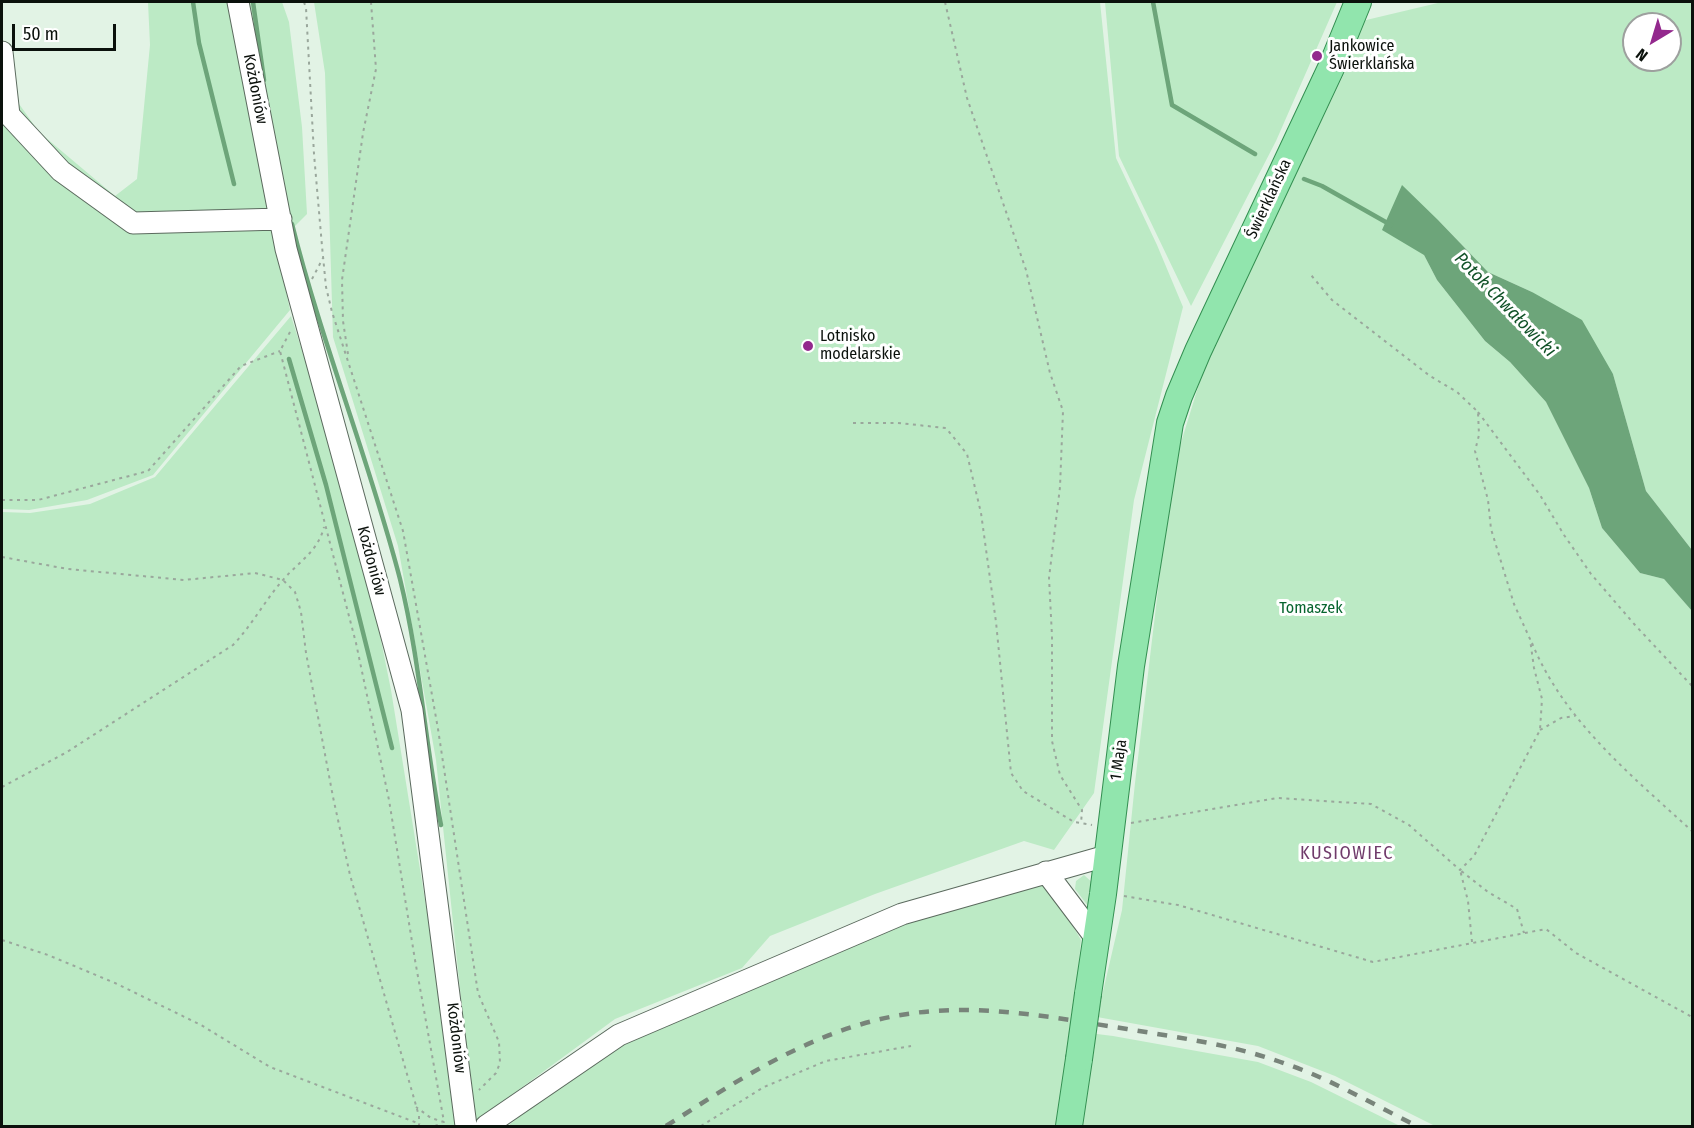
<!DOCTYPE html>
<meta charset="utf-8">
<style>
body{margin:0}
#map{position:relative;width:1694px;height:1128px;overflow:hidden;background:#e2f3e5;font-family:"Fira Sans Condensed",sans-serif}
canvas{display:block}
.frame{position:absolute;inset:0;border:3px solid #0b110c;pointer-events:none}
.north{position:absolute;left:1622px;top:12px;width:60px;height:60px;box-sizing:border-box;background:#fff;border:2px solid #9da09e;border-radius:50%;rotate:218deg;font-size:16px;font-weight:700;line-height:24px;text-align:center;color:#0b110c}
.north::after{content:'';display:block;margin:auto;width:21px;height:27px;background:#93298d;clip-path:polygon(50% 0,100% 100%,50% 72%,0 100%)}
.scale{position:absolute;left:12px;top:24px;width:104px;height:27px;box-sizing:border-box;border:3px solid #0b110c;border-top:0;padding-left:8px;font-size:18px;line-height:21px;white-space:nowrap;color:#0b110c;-webkit-text-stroke:4px #fff;paint-order:stroke}
</style>
<div id="map">
<canvas width="1694" height="1128"></canvas>
<div class="frame"></div>
<div class="north">N</div>
<div class="scale">50 m</div>
</div>
<script>
const g = document.querySelector('canvas').getContext('2d');
g.lineJoin = 'round';
function fill(path, color) { g.fillStyle = color; g.fill(path, 'evenodd'); }
function trace(path, color, width, dash) { g.strokeStyle = color; g.lineWidth = width; g.lineCap = dash ? 'butt' : 'round'; g.setLineDash(dash || []); g.stroke(path); }
function label(font, color, halo, rows, align = 'center') {
  g.font = font + ' "Fira Sans Condensed",sans-serif'; g.lineWidth = 6; g.setLineDash([]); g.textBaseline = 'middle'; g.strokeStyle = halo; g.fillStyle = color; for (const [text, x, y, turn = 0] of rows) {
    g.save(); g.translate(x, y); g.rotate((+turn || 0) * Math.PI / 180); g.textAlign = isNaN(turn) ? turn : align; if (halo) g.strokeText(text, 0, 0); g.fillText(text, 0, 0); g.restore();
  }
}
const green = new Path2D(`
 M148,2H282L289,22L302,127L307,214L276,245L290,310L153,475L87,500L29,510L2,509V80L39,132L115,196L137,179L150,45Z
 M314,2H1100L1116,158L1157,245L1183,307L1134,500L1094,793L1054,850L1024,841L875,894L770,936L742,968L615,1019L472,1124L467,1056L436,760L398,546L333,337L325,73Z
 M1105,2H1337L1276,141L1191,306L1119,156Z
 M1442,2H1692V550L1646,491L1613,374L1532,292L1488,272L1439,221L1424,255L1437,280L1485,341L1510,362L1546,402L1589,488L1602,528L1640,573L1664,579L1692,611V1126H1435L1335,1076L1258,1046L1097,1017L1122,910L1135,783L1172,472L1206,361L1344,74L1362,21ZM1634,24H1670V60H1634Z
 M291,316L339,467L370,586L391,690L435,962L455,1126H2V512L30,513L90,504L155,477Z
 M1084,875L1095,885L1092,907L1088,906L1075,889L1076,881Z
 M1046,880L1081,940L1073,1031L1113,1036L1258,1062L1311,1082L1400,1126H508L559,1083L624,1041L902,923Z`);
const water = new Path2D(`
 M1402,185L1439,221L1488,272L1532,292L1582,320L1613,374L1646,491L1692,550V611L1664,579L1640,573L1602,528L1589,488L1546,402L1510,362L1485,341L1437,280L1424,255L1382,230Z`);
const stream = new Path2D(`
 M193,2L199,43L234,184
 M253,2L264,80
 M1153,2L1172,105L1255,154
 M1304,179L1322,186L1391,225
 M292,224C322,344 369,459 400,579C420,660 425,743 441,825
 M289,359L326,485L392,748`);
const path = new Path2D(`
 M304,2L306,8L314,154L322,246L326,287L332,312L403,531L438,729L478,993L499,1042L500,1063L496,1073L479,1090
 M945,2L967,98L1026,270L1050,373L1063,411L1060,487L1049,578L1052,636V741L1060,775L1082,810L1081,824
 M312,279L323,258
 M290,332L280,351L356,643L389,800L415,960L444,1122L431,1118L416,1107
 M348,354L343,321L342,280L363,133L376,69L371,2
 M1478,412L1540,495L1564,535L1591,574L1635,625L1692,686
 M853,423H898L946,428L967,454L981,513L996,622L1011,773L1023,791L1074,822L1092,825
 M2,500H38L148,471L241,366L280,351
 M2,557L68,569L184,580L255,573L283,580L295,592L301,612L306,653L333,797L350,875L419,1116V1126
 M1532,643C1564,721 1632,776 1692,831
 M1540,730L1561,718L1575,716
 M2,787L67,752L233,645C252,625 264,602 282,581C297,563 318,552 324,527
 M1131,823L1277,798L1371,804L1409,825L1460,870L1474,856L1540,730L1542,699L1534,668L1530,639L1514,604L1491,529L1488,500L1475,451L1479,435L1478,412L1457,392L1430,376L1332,300L1311,275
 M1124,896L1178,905L1373,962L1546,929L1576,953L1692,1017
 M2,940L48,955L115,983L201,1025L270,1067L420,1124
 M1472,942L1468,901L1460,870L1488,892L1517,909L1524,933
 M435,1126L442,1123
 M701,1126L764,1087L826,1061L911,1046`);
const minor = new Path2D(`
 M238,2L286,249L412,710L466,1126
 M2,52L9,115L61,171L133,223L281,219
 M1046,872L1095,937
 M486,1126L619,1035L902,914L1106,856`);
const major = new Path2D(`
 M1088,994L1103,894L1131,666L1170,423L1179,396L1198,351L1331,68L1358,2
 M1069,1126L1079,1059`);
const rail = new Path2D(`
 M666,1126C729,1086 790,1045 862,1024C952,997 1037,1015 1127,1029C1181,1038 1235,1045 1286,1064C1331,1079 1374,1105 1417,1126`);
const majorBridge = new Path2D(`
 M1079,1059L1088,994`);
const markers = [
 [1317,56,6,"#93298d"],
 [808,346,6,"#93298d"]
];
const poiNames = [
 ["Jankowice",1329,47],
 ["Świerklańska",1329,65],
 ["Lotnisko",820,337],
 ["modelarskie",820,355]
];
const streetNames = [
 ["Kożdoniów",255,89,79],
 ["Świerklańska",1269,199,-65],
 ["Kożdoniów",371,561,75],
 ["1 Maja",1119,760,-82],
 ["Kożdoniów",456,1038,83]
];
const parkNames = [
 ["Tomaszek",1311,609]
];
const waterNames = [
 ["Potok Chwałowicki",1505,305,46]
];
const neighbourhoodNames = [
 ["KUSIOWIEC",1347,854]
];
fill(green, '#bceac5');
fill(water, '#6da57a');
trace(stream, '#6da57a', 4.5);
trace(minor, '#5b6a5e', 23);
trace(major, '#338f51', 28);
trace(path, '#9aa79c', 2, [3, 4.5]);
trace(minor, '#fff', 21);
trace(major, '#91e5ad', 26);
trace(rail, '#78847a', 4.5, [10, 10]);
trace(majorBridge, '#338f51', 28, []);
trace(majorBridge, '#91e5ad', 26);
for (const [x, y, r, color] of markers) { const dot = new Path2D(); dot.arc(x, y, r, 0, 2 * Math.PI); g.fillStyle = color; g.fill(dot); trace(dot, '#fff', 2); }
label('16px', '#0b110c', '#fff', poiNames, 'left');
label('16px', '#0b110c', '#fff', streetNames);
label('16px', '#07652f', '#fff', parkNames);
label('italic 18px', '#115228', '#fff', waterNames);
g.letterSpacing = '1.5px';
label('18px', '#703b6b', '#fff', neighbourhoodNames);
g.letterSpacing = '0px';
</script>
